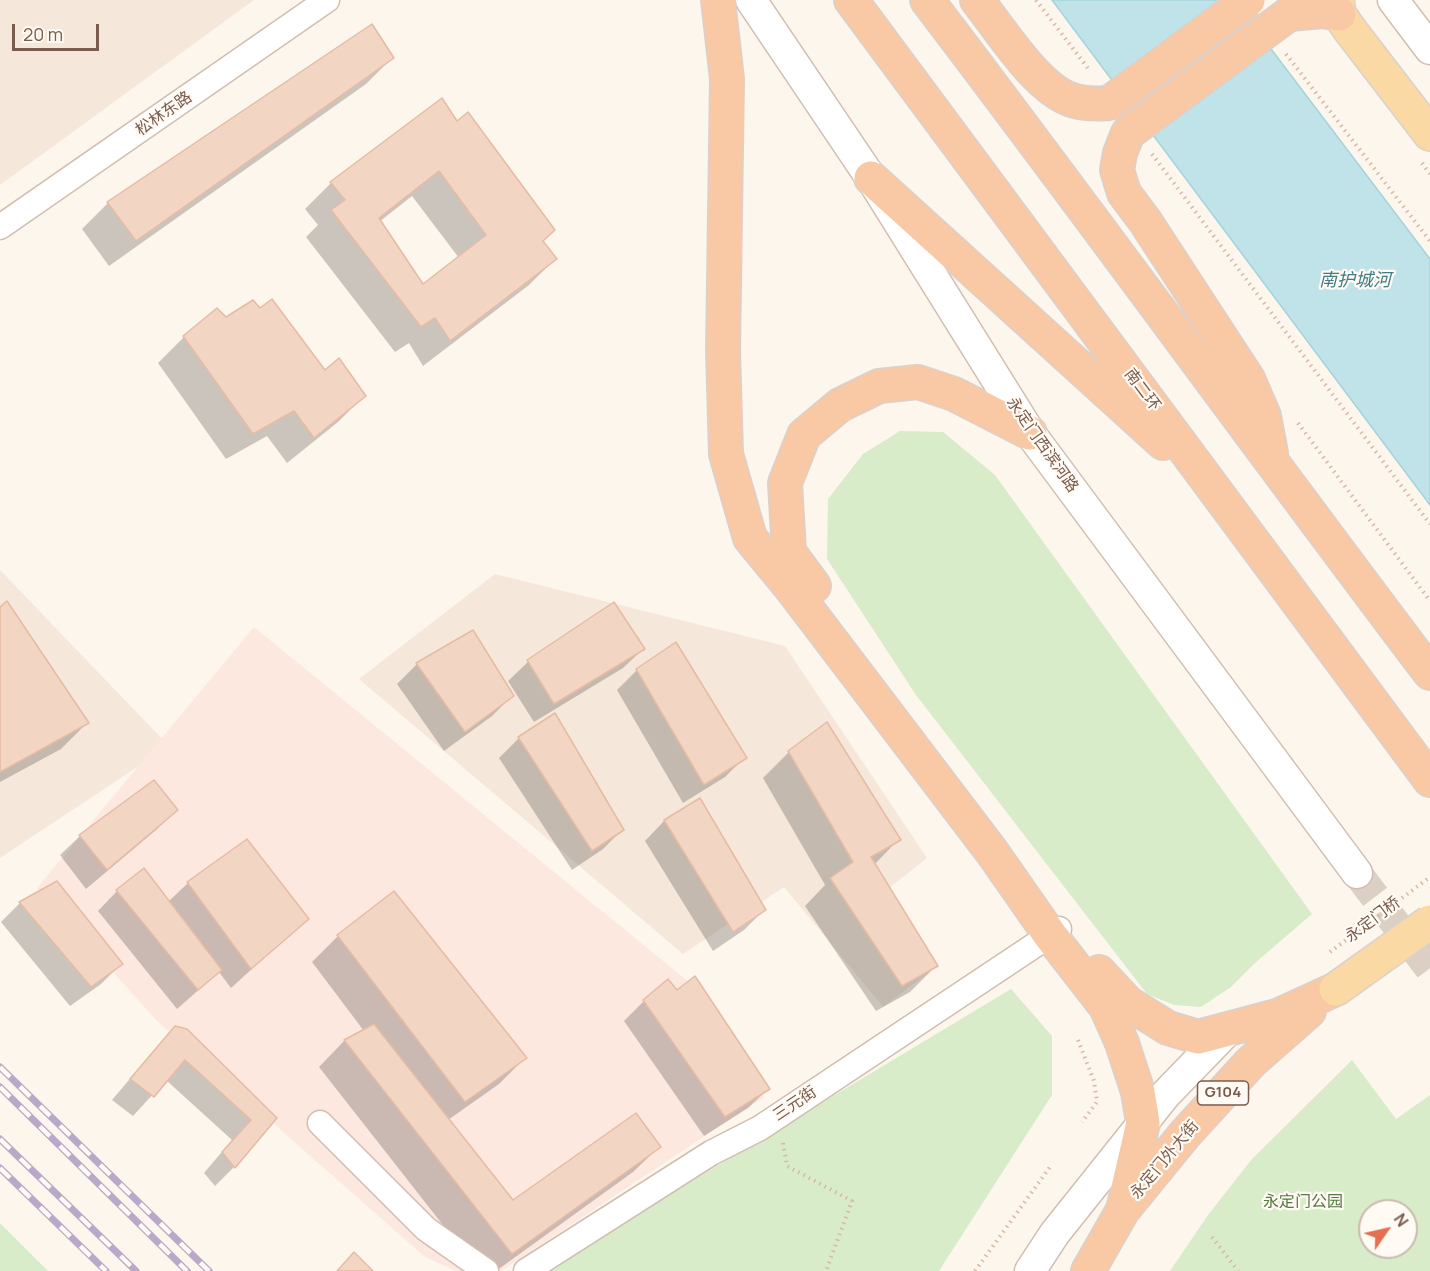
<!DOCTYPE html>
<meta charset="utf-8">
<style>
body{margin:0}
#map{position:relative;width:1430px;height:1271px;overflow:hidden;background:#fdf6ec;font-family:Manrope,sans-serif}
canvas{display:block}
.north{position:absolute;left:1358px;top:1199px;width:60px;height:60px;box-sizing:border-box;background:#fffaf3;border:2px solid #cabbb1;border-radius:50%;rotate:56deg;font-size:16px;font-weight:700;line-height:24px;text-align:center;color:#7a5c4d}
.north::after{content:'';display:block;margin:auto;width:21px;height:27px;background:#e76f51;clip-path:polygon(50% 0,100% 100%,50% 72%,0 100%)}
.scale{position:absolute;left:12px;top:24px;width:87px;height:27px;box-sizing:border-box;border:3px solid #7a5c4d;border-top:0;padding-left:8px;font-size:18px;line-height:21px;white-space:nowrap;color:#7a5c4d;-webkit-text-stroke:4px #fffaf3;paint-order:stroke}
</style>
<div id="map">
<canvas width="1430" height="1271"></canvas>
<div class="north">N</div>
<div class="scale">20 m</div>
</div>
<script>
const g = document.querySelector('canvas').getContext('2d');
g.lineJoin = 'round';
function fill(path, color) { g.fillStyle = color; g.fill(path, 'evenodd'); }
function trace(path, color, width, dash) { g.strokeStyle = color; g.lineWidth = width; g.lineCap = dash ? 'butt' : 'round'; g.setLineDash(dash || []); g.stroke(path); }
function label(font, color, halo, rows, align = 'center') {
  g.font = font + ' Manrope,"Noto Sans SC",sans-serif'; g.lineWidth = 4.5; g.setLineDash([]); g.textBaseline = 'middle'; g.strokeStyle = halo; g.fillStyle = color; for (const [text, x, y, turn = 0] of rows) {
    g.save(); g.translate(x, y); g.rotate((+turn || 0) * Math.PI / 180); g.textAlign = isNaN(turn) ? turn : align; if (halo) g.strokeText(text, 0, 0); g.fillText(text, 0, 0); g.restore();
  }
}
const residential = new Path2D(`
 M0,0H254L0,185Z
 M0,570L169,746L0,858Z
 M495,574L785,646L927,858L883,893L932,970L883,1007L784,887L683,954L359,679Z`);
const commercial = new Path2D(`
 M254,627L695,987L764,1097L501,1271H456L425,1257L158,1022L37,888Z`);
const green = new Path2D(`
 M900,431L943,432L995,475L1312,914L1255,963L1231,987L1201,1007L1174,1005L1147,994L916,695L827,559L828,499L863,454Z
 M1011,989L1052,1036V1095L939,1271H542Z
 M1352,1060L1396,1119L1430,1095V1271H1170L1208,1215L1252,1159ZM1370,1211H1406V1247H1370Z
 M0,1223L48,1271H0Z`);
const water = new Path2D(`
 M1052,0H1234L1430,259V505Z`);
const shadow = new Path2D(`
 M392,58L366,84L109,266L82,229L108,203Z
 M442,100L555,259L529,285L423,366L409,343L395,352L306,237L318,225L305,209L331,183ZM412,196L459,258L423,286L379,222Z
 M226,318L324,372L364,396L338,422L287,463L267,436L226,459L158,363L184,337Z
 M614,604L643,649L623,668L534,722L508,681L528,662Z
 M0,609L87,723L61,749L0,782Z
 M472,632L512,696L492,716L444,751L397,684L417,664Z
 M676,644L745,757L725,777L683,803L617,690L637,670Z
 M554,715L623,829L603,849L572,870L499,758L519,738Z
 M789,752L899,839L874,865L936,966L910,992L876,1011L805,906L825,885L763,778Z
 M699,800L764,910L744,930L713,951L645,841L664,821Z
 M176,810L156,830L86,889L60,855L80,836Z
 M188,883L307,919L231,988L219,972L177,1009L98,911L117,891L168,902Z
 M393,893L525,1058L499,1084L448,1120L513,1202L659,1147L633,1172L496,1271H479L319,1067L344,1041L364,1031L312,962L338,936Z
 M20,903L121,964L101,984L70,1006L1,922Z
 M644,1001L768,1089L748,1108L704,1136L624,1021Z
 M176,1027L275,1118L234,1167L215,1186L204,1173L232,1140L166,1080L133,1116L112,1100L156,1048Z`);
const building = new Path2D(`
 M372,24L394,58L136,241L107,202Z
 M442,98L457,121L468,112L555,230L543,241L557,259L450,341L435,318L421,327L331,210L345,200L330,182ZM439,171L486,235L423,284L379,218Z
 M272,299L325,370L339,358L366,396L314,438L294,411L253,434L183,336L217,308L226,317L253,300L260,308Z
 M7,601L89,723L0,772V607Z
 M614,602L645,649L554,704L527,660Z
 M473,630L514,696L465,732L416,663Z
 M676,642L747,758L704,785L636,669Z
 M555,713L624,830L592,851L518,737Z
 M827,722L901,840L871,857L938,966L902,986L830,878L853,862L788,751Z
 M154,780L178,810L107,870L79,835Z
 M700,798L766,910L733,932L664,820Z
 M247,839L309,919L251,969L187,882Z
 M144,868L222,970L198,990L116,890Z
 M57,881L123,964L91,987L19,902Z
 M394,891L527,1058L465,1102L337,935Z
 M695,976L770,1089L725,1117L643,1000L668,979L677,990Z
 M374,1024L513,1200L636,1113L661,1147L512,1254L344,1040Z
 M175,1026L187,1029L277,1118L235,1168L222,1152L251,1120L185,1060L154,1097L130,1079Z
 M354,1252L373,1271H337Z`);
const tertiaryTunnel = new Path2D(`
 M1357,873L1430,969`);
const path = new Path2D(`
 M1036,0L1090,71
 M1286,54L1430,241
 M1152,154L1430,524
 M1422,163L1430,174
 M1298,423L1430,601
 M1078,1040L1094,1081L1097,1102L1082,1122
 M783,1143L787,1166L852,1201L826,1271
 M1212,1237L1238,1271
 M975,1271L1050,1167`);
const minor = new Path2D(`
 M0,227L327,0
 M320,1123L426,1229L486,1271
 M526,1271L711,1153L760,1128L1059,929`);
const tertiary = new Path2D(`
 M751,0L871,178L1030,433L1357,873
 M1393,0L1430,49
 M1030,1271L1055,1233L1166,1094L1229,1029`);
const primary = new Path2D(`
 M1337,0L1339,14L1350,30L1430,134`);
const trunk = new Path2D(`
 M718,0L727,79L723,351L726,454L750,538L792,589L992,852L1050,935L1106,1007L1122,1043L1138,1092L1143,1123L1123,1210
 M851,0L1430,780
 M927,0C1097,223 1261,450 1430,673
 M977,0C1000,29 1037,89 1072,100C1084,104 1097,104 1109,103
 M1289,14L1323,11L1339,14
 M1128,133L1120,153L1117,170L1124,193L1145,221L1248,379L1264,416L1271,453
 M871,178L1163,443
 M814,586L789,552L785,483L804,435L840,405L879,386L918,382L954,394L1030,433
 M1099,972L1128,1003L1168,1028L1198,1037L1277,1016L1336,989
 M1088,1271L1123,1210L1185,1134L1251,1062L1309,1011`);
const rail = new Path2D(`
 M0,1067L209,1271
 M0,1087L187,1271
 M0,1139L136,1271
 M0,1168L106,1271`);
const pathBridge = new Path2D(`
 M1330,952L1430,877`);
const primaryBridge = new Path2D(`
 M1336,989L1430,922`);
const trunkBridge = new Path2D(`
 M1109,103L1248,0
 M1128,133L1289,14`);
const shields = [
 [1223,1093,51]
];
const shieldNames = [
 ["G104",1223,1093]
];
const streetNames = [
 ["松林东路",164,114,-35],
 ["南二环",1142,390,53],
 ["永定门西滨河路",1042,445,55],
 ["永定门桥",1373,920,-37],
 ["三元街",795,1104,-34],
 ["永定门外大街",1165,1160,-50]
];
const parkNames = [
 ["永定门公园",1303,1203]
];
const waterNames = [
 ["南护城河",1355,281]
];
fill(residential, '#f5e8da');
fill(commercial, '#fde8e0');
fill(green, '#d8ecc9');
fill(water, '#bfe3e8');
trace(water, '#a5d3da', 1.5);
fill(shadow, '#0003');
fill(building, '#f3d5c3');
trace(building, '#e6bba3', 1.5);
trace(tertiaryTunnel, '#dcd0c4', 30, [30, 15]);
trace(minor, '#d1beb0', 27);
trace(tertiary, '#d1beb0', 33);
trace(primary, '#dad1cd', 36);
trace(trunk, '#dad1cd', 36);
trace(path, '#d9b8a5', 4, [1.5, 4.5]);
trace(minor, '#fff', 24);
trace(tertiary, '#fff', 30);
trace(primary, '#fbd9a5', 33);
trace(trunk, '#f9c8a4', 33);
trace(rail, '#b9a8c9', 7);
trace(rail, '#fffaf3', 4.5, [14]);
trace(primaryBridge, '#dad1cd', 36, []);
trace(trunkBridge, '#dad1cd', 36, []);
trace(pathBridge, '#d9b8a5', 4, [1.5, 4.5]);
trace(primaryBridge, '#fbd9a5', 33);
trace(trunkBridge, '#f9c8a4', 33);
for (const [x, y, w] of shields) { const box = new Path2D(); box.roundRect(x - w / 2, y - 12, w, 24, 4.5); g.fillStyle = '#fffaf3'; g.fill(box); trace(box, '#7a5c4d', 1.5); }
label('bold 15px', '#7a5c4d', null, shieldNames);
label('16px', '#7a5c4d', '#fffaf3', streetNames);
label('16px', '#537a41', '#fffaf3', parkNames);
label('italic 18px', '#437c86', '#fffaf3', waterNames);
</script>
